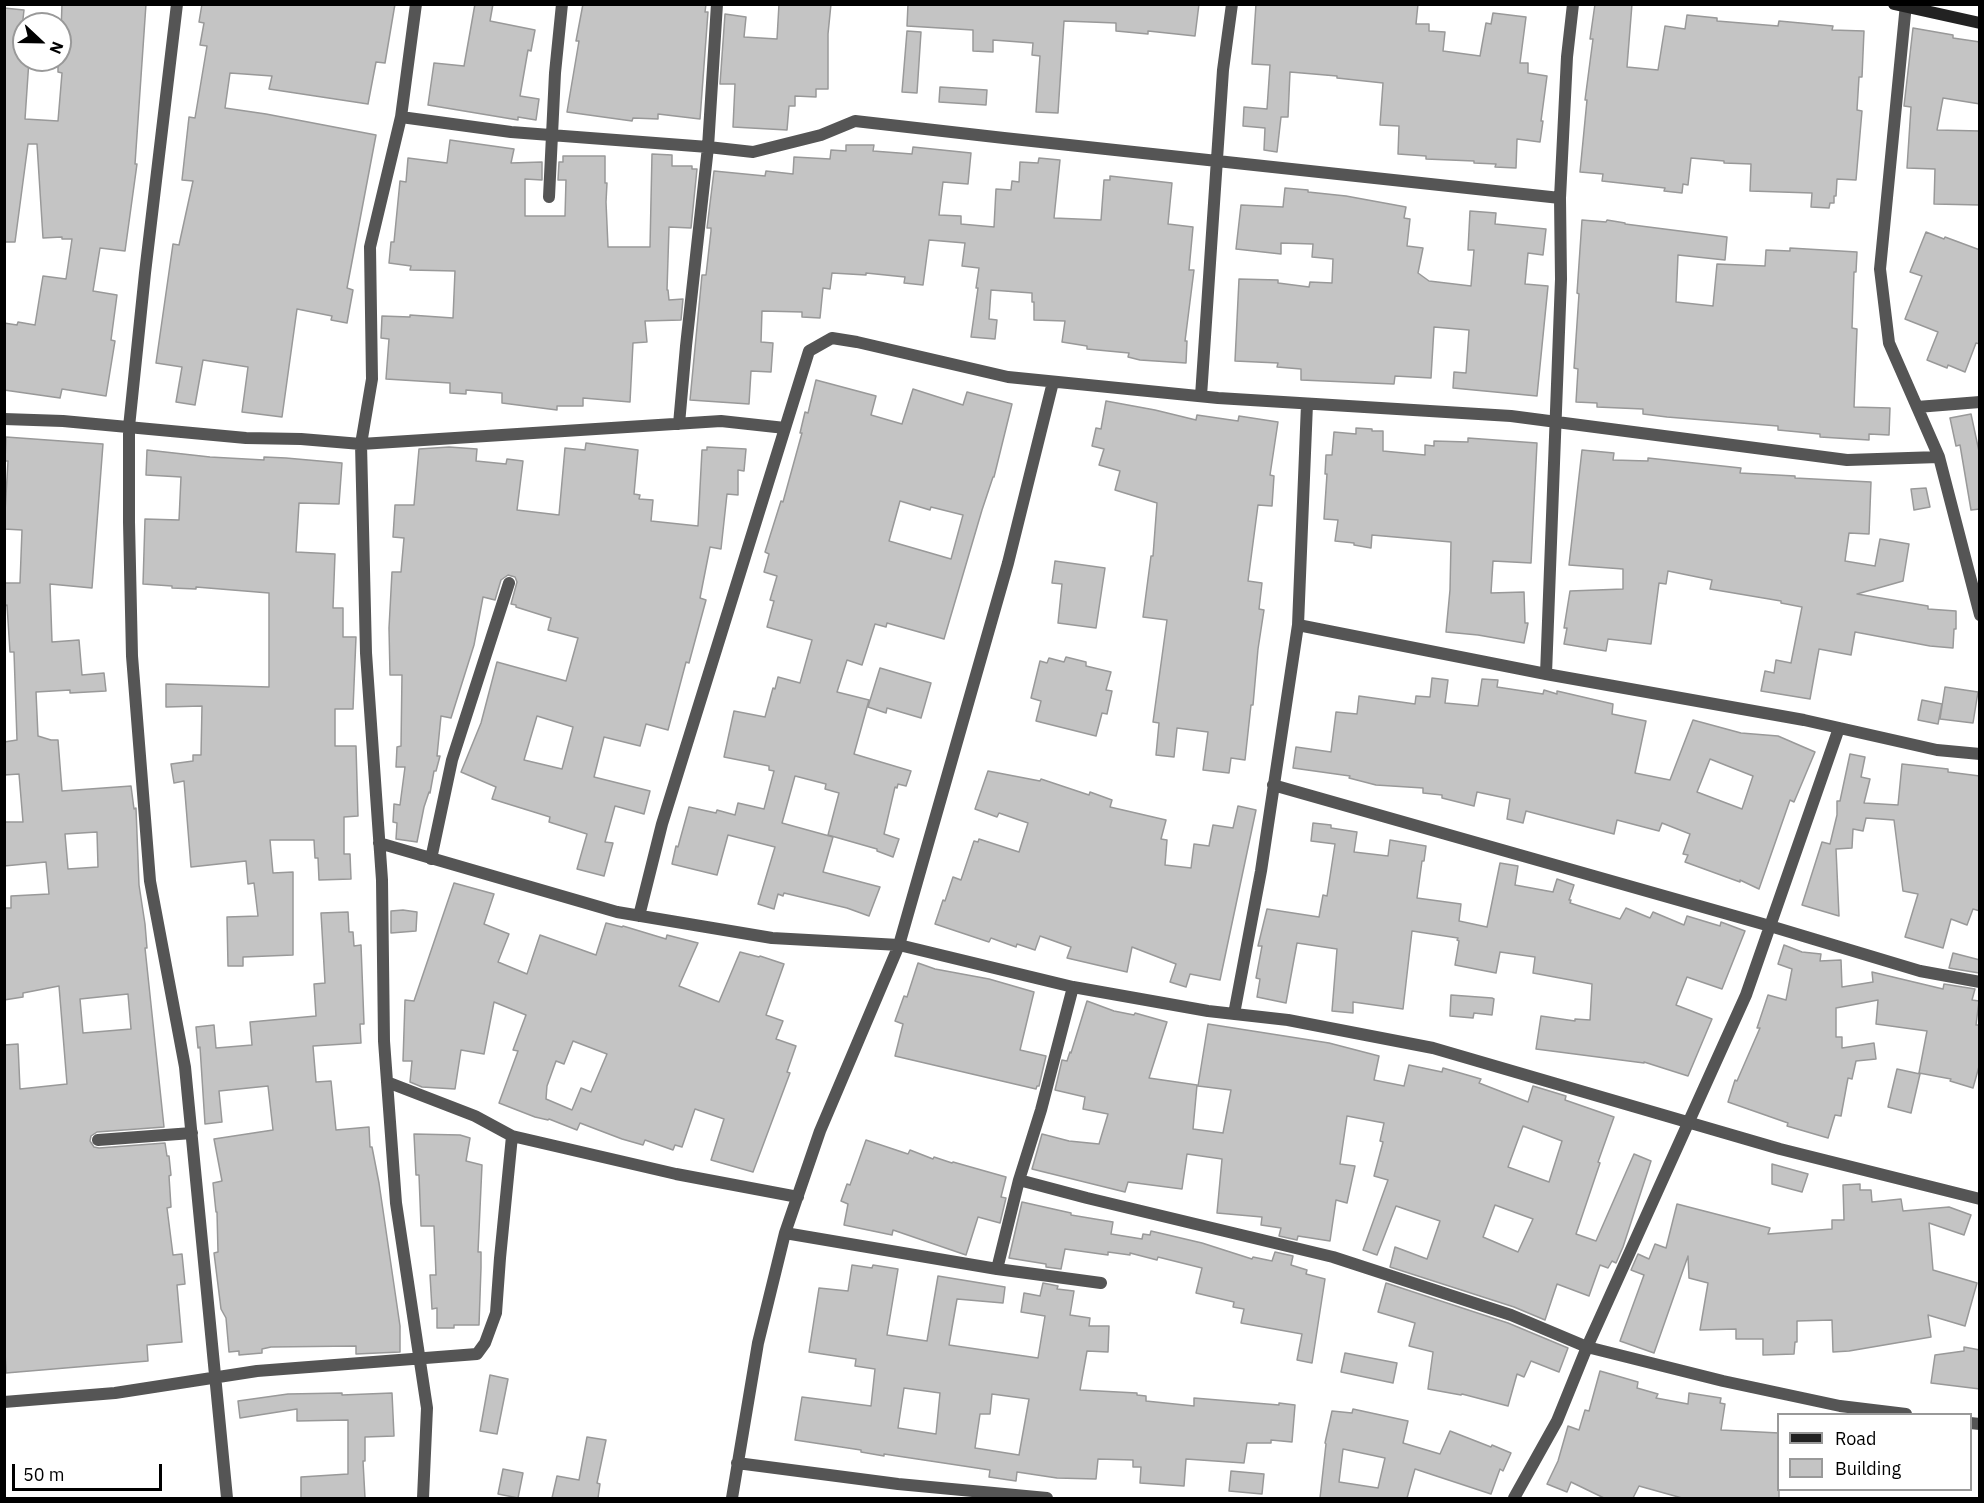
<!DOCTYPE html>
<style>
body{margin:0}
#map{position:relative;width:1984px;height:1503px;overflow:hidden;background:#fff;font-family:"IBM Plex Sans",sans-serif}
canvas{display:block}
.frame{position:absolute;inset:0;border:6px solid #000;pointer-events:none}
.legend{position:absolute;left:1777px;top:1413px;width:195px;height:78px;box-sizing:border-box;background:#fff;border:2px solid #999;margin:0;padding:8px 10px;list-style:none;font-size:18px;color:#000}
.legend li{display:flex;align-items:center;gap:12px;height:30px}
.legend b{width:30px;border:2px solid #999}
.north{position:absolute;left:12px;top:12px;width:60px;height:60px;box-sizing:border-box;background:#fff;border:2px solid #999;border-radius:50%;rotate:112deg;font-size:16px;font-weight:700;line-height:24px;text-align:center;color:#000}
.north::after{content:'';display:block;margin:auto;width:21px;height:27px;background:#000;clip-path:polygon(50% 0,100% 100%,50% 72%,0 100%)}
.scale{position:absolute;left:12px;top:1464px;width:150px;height:27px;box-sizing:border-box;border:3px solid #000;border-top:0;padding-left:8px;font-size:18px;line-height:21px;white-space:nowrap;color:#000;-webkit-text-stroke:4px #fff;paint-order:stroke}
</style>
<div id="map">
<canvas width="1984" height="1503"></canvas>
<div class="frame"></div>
<ul class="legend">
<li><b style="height:8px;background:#222"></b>Road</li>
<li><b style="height:16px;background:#c4c4c4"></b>Building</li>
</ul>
<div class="north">N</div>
<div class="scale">50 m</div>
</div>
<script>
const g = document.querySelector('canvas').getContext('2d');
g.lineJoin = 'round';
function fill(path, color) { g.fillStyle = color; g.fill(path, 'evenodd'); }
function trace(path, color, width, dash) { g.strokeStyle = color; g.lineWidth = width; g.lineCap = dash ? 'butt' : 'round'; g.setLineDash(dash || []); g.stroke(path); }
const building = new Path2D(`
 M62,4H146L135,164H137L125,251L100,248L93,291L117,295L111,340L115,341L106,396L62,389L60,398L4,390V323L17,325L18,322L35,325L43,276L66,279L72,239H62V237L43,238L37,144H28L15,242H4V8L24,10L19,55L24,56V60H29L25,119L58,121L62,73L58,72V60H60Z
 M202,4H395L385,63L376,62L368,104L269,89L272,76L230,73L225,108L266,114L376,135L347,288L353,290L347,323L331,320L332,316L297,309L282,417L242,412L248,367L203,360L195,405L176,402L182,367L156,363L173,244L179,245L193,181L182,180L189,117L195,118L207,46L200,45L204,23L199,22Z
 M475,4H493L490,21L535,30L531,51L528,50L520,96L539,99L536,120L518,117V120L428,105L434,63L464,66Z
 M583,4H706L705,12H708L700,119L658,114V119L633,118L632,121L567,112L579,41H576Z
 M779,4H831L828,34V89H816V97L795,96V106H789L787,130L733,127L735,84H720L725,14L746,17L744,37L777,39Z
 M908,4H1199L1195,36L1148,31V34L1116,31V23L1064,21L1058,113L1036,112L1040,56L1032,55L1033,43L993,40V52L973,51V30L907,26Z
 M1256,4H1418L1416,24H1429V31L1445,32L1443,51L1480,56L1486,23L1491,24L1493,13L1526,17L1520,63H1528V73L1547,76L1541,121H1543L1540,142L1517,139L1516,168L1495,167L1496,164L1474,163V161L1426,159V156L1398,154L1399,126L1380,125L1383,83L1337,78V76L1290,72L1288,117H1281L1277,152L1264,150L1265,128L1243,126L1244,107L1267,109L1270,65L1252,64Z
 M1595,4H1632L1627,67L1658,70L1665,26L1685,29L1687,15L1717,18V21L1778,26L1779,21L1833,26L1832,30L1864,31L1862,77H1859L1857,110L1862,111L1856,180L1837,179L1836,196H1834V203H1830L1829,208L1811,207L1812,193L1750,191L1751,164L1724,163V161L1691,158L1688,185L1683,184L1682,193L1664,191L1665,188L1602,181L1603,174L1580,172L1587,100H1585L1593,39H1590Z
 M1913,28L1953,35V38L1980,42V104L1943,98L1937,130L1980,131V205L1934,204L1935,169L1907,168L1911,107L1904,106Z
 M907,31L921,32L917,93L902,92Z
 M940,87L987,90L986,105L939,102Z
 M450,140L514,149L511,163L542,162V180L525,179V216H565L566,180H558L559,162H563V156H605V183H607L606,202L608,247H650L652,154L672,155V166H692V169H697L691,228L669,227L667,290H668L669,300L683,299L681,320L645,321L647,342L633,343L630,402L583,398V406H557V410L502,403V393L466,390V394L450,393V383L386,379L389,339L381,338L382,316L410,317V315L453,318L455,271L410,270L411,266L389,263L391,242H394L400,181L406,182L408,158L447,163Z
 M846,145H874L873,151L912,154L913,147L971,153L968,184L943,182L939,215L961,216V224L994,227L996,189L1011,190L1012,181L1019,182L1020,162L1038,163L1039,158L1060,160L1054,218L1101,220L1104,180H1110V176L1172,183L1168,224L1193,227L1189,270H1194L1185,341H1187L1186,363L1140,360L1128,357L1129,353L1087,349V346L1062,342L1065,321L1034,320V302H1032V293L991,290L989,319L997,320L995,339L971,337L978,288H976L979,268L962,266L965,243L929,240L923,285L904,283L905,277L866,273V275L832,273L830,289L823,288L820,318L802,317V312L762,311L761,342L773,343L771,372L751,371L749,404L690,400L702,275H706L711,231V228H707L714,171L765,176L766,171L793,174L794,157L830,159L831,150L846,151Z
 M1285,188L1308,190V192L1346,196L1406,207L1404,218L1410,219L1407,246L1423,248L1418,273L1429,281L1471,286L1474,250H1468L1470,211L1496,213L1495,224L1546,229L1543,255L1528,253L1525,284L1548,286L1537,396L1453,388L1454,372L1466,373L1469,330L1434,327L1431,378L1395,376L1394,384L1301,380V369L1277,367L1278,363L1235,361L1239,279L1278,280V283L1309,287L1310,282L1332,283L1333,259L1312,257L1313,244L1281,243V254L1236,249L1241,205L1283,207Z
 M1582,220L1606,222L1607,220L1625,223V224L1727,237L1725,260L1678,255L1676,302L1713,306L1717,264L1765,266L1766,250L1790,251V248L1857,252L1856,272H1854L1852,328L1857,329L1854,407L1890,408L1889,435L1869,434V440L1820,437V434L1778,430V426L1667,417L1643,414V409L1597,407V403L1576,402L1578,369L1574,368L1579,294L1577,293Z
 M1926,232L1944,239L1945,237L1980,250V344L1976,343L1965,372L1948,365L1947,368L1927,360L1938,332L1905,319L1922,276L1910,272Z
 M816,380L876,396L871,415L902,424L913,389L963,405L967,392L1012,404L994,477H993L982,510L944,639L887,623L886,627L875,624L862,665L847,660L837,692L869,700L854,754L911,771L906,786L898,784L897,788L895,787L884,834L899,839L893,857L877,851V849L828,835L839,793L825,789L826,784L795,776L782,823L833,837L823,872L880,887L869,916L847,908L784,893L783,896L778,894L774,909L758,904L775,847L728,835L717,875L672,864L676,846L678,847L689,807L716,813L717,810L735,815L738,803L764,809L774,771L769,770V766L724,757L734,711L765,717L773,688L775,689L778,677L800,683L812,640L767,627L774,601L770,600L777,576L764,572L769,554L765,552L781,501L783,502L802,433H800L805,412L808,413ZM900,501L930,510L931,507L963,515L951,559L889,541Z
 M1106,401L1155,410L1196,420L1197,415L1238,421L1239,416L1278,422L1270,475L1274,476L1272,506L1258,505L1248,581L1262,583L1259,609L1264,610L1258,649L1253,705H1251L1245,760L1231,758L1229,773L1203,770L1208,732L1177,728L1174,757L1156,755L1159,723L1153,722L1167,620L1143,617L1151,556H1153L1157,503L1115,490L1120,471L1099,465L1104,449L1092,446L1096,428L1101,429Z
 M1971,414L1980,456V509L1971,510L1960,445L1956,446L1950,418Z
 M1356,428L1372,429V431H1383V451L1425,455V445L1434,446V441L1468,442V438L1537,443L1531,563L1493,561L1491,593L1524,592L1525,623H1528L1524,643L1478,635L1446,632L1450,590L1451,542L1372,535L1371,548L1354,545V543L1335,541L1338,520L1324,519L1327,474H1325L1326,455H1332L1334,432L1356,434Z
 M6,437L103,444L92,588L50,584L52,642L79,640L82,675L104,673L106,691L70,693V690L36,692L38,736L51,740H58L62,791L131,786L134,809L136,808L139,885L145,924L147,948H145L164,1127L97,1132L91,1136L90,1141L94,1147L99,1148L165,1143L167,1156H169L171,1175L169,1176L171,1207L167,1208L173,1255L182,1254L185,1284L177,1285L182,1342L147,1345L148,1361L6,1373L4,1329V1045L18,1044L20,1089L67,1084L59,986L23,993V997L4,1000V908H11V896L49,894L46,862L4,866V822H23L19,774L4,775V742L17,740L14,652H10L7,605L4,606V583H20L22,530L4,529L8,461H5ZM97,832L98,867L68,869L65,834ZM128,994L131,1029L83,1033L80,999Z
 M586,443L638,450L634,494L640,495L639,499L653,500L651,521L698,526L702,450H707V447L746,449L744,471L738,470V495L727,494L721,549L710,547L700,598L706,600L689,663L686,662L668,730L646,724L640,746L604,737L594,777L650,791L644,814L615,806L605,842L613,843L604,876L577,869L587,834L549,822L550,817L492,799L496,787L461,772L481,723L497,662L566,681L578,638L548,630L551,618L516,607V605L511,604L517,582L515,577L508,575L501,580L495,600L483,597L474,645L451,718L441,716L437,756H440L436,771H434L430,793L429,792L424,807L417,842L396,839L397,823L393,822L394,804L400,805L405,767H396L397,747L401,746L402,675H390L389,628L392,572H401L404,538L393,537L395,505H414L419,449L449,447L477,449L476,461L506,464L507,459L523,461L517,510L559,515L565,448L585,450ZM537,716L573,727L562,769L524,760Z
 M147,450L210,457L264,460V457L286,458L342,463L339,504L299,503L296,552L335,554L333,608H343V637H356L353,709H335V746H356L358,816L344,817V854H350L351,879L319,880L318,858H315L314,840H270L273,873L293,872V955L243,957V966H228L227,917L258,916L254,883L248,884L246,861L191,867L184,781L174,783L171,764L193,761V755H201L202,706L166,707V684L269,687V593L196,587V589L172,588V586L143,584L145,519L179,520L181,477L146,475Z
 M1582,450L1614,453L1613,460L1648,461V458L1741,468L1740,473L1795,476V478L1871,482L1869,534L1849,533L1845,561L1875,566L1880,539L1909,544L1903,581L1857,594L1928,606V609L1956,611V629H1954L1953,648L1930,646L1855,632L1851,655L1819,649L1810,699L1761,691L1765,671L1774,673L1776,660L1791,663L1802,607L1781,603V601L1710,589L1712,580L1668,571L1666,584L1659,583L1651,644L1608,639L1606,651L1564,644L1567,628H1564L1570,591L1623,589V569L1569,565Z
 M1926,488L1930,507L1914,510L1911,489Z
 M1055,561L1105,568L1096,628L1058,623L1062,584L1052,583Z
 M1066,657L1086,662V666L1111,672L1106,690L1112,691L1107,714L1102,713L1096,736L1036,721L1041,701L1031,698L1040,661L1047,663L1049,658L1064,662Z
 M880,668L931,683L921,718L887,708L886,713L868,707Z
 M1432,678L1448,680L1445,703L1478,706L1482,679L1498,680L1497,687L1543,694L1544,690L1557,694V691L1613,704L1612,714L1646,721L1635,773L1670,780L1693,720L1741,733L1778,736L1815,752L1794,802L1790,800L1759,889L1740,880V882L1685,862L1688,855L1683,854L1690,834L1662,823L1659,831L1617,820L1614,834L1526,811L1523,823L1507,819L1510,799L1477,792L1474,806L1442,798V795L1423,793V788L1376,785L1349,778L1350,776L1293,768L1296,747L1331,752L1336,712L1357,714L1359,696L1415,704L1416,696L1430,697ZM1710,759L1753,776L1742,809L1697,792Z
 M1945,687L1978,692L1973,723L1940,719Z
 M1922,700L1942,704L1938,724L1918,720Z
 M1850,754L1865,757L1861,777L1870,779L1864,803L1898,805L1902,764L1948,769V772L1980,776V911L1973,909L1967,925L1951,919L1943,948L1905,937L1918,894L1903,891L1894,820L1866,818L1863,831L1853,829L1852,848L1836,849L1839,916L1802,905L1822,842L1830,844L1837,815V801H1840Z
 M988,771L1040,781L1041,779L1089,795L1090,792L1112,800L1110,807L1166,820L1161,839L1167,840L1165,865L1191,868L1194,844L1209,846L1213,825L1233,828L1238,806L1256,810L1220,980L1190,974L1186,987L1170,982L1176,964L1132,947L1127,972L1067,958L1071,947L1040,936L1035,950L1017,944L1016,947L991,938L989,942L935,924L943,900L945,901L953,877L961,880L974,841L978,842L979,839L1019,852L1028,823L999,813L997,817L975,809Z
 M1313,823L1331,825V828L1357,832L1354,852L1388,856L1390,840L1426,846L1424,861H1422L1417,898L1461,904L1459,921L1487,927L1500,863L1518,866L1515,885L1553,892L1557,879L1574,885L1569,900H1571L1570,903L1620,919L1626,908L1650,918L1653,912L1684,925L1687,916L1720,926L1721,922L1745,931L1722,989L1687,977L1676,1005L1712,1019L1688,1076L1644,1062V1063L1536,1049L1541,1016L1575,1021V1019L1590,1020L1592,984L1533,973L1535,957L1500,952L1496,973L1455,965L1459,941L1457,940L1458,938L1412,931L1403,1009L1353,1002V1013L1332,1011L1337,949L1297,943L1286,1003L1257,997L1260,979L1256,978L1262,946H1258L1267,909L1319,917L1323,895L1327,896L1335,844L1311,841Z
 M454,883L494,894L484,924L509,934L498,962L527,974L540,935L596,955L606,923L622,927L623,926L666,939L667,935L698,943L679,986L719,1002L740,952L759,957L760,956L784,964L766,1015L783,1021L776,1039L796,1046L787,1072L790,1073L753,1172L711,1160L724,1119L695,1109L682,1147L675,1145L673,1150L645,1140L643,1145L622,1139L580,1123L577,1130L549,1119L548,1120L535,1117L499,1103L518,1051L513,1050L526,1015L494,1002L484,1054L461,1050L455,1089L422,1087L410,1082L412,1061H403L405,1000L414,1001ZM573,1041L607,1054L591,1092L581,1088L572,1110L546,1099L547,1086L556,1061L564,1064Z
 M403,910L417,912L416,931L391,933V911Z
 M348,912L349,932H353L354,946L361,945L364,1024H360L361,1043L313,1046L316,1082L331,1081L336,1130L369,1127L370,1147H372L379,1183L400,1326V1352L356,1354V1346L271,1347L262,1349V1353L239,1355V1351L229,1352L226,1318L221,1309L214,1253L218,1252L217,1212H216L213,1183L222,1181L214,1139L273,1130L268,1086L219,1091L222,1122L205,1124L200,1047L198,1048L196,1027L214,1025L216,1048L252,1045L250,1022L316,1016L314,984L325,983L321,913Z
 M1784,945L1802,952L1821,954L1820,961L1841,960L1842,987L1873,982L1872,972L1943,989L1944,984L1975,989L1972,1000L1979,1001L1976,1025H1980V1063L1973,1088L1950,1081L1951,1079L1919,1073L1927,1031L1876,1024L1878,1000L1836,1008V1037H1842V1048L1874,1043L1876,1059L1856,1061L1852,1079L1848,1078L1841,1116L1835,1115L1828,1138L1787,1126L1788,1123L1728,1102L1735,1080L1737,1081L1760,1028H1757L1768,995L1786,1000L1792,969L1778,964Z
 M1953,953L1980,960L1979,973L1949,968Z
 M918,963L935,969L989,979L1034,992L1020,1050L1046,1056L1039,1086H1037L1036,1089L895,1056L903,1024L895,1021L904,996L907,997Z
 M1451,995L1492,998L1494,999L1492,1015L1474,1013L1473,1018L1450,1016Z
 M1087,1001L1114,1011L1134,1015L1135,1013L1167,1022L1149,1078L1197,1085L1193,1129L1223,1133L1231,1090L1198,1086L1208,1024L1329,1043L1379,1056L1374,1080L1404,1086L1409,1065L1442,1072L1443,1068L1481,1079L1479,1083L1528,1102L1533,1086L1566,1096L1565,1100L1614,1117L1598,1162L1600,1163L1576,1234L1596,1241L1634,1154L1651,1161L1623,1247L1616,1263L1612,1261L1608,1268L1600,1265L1589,1296L1557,1284L1545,1320L1514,1307L1390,1267L1395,1247L1427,1259L1440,1221L1396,1206L1377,1255L1363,1250L1388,1180L1374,1176L1383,1142L1380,1141L1384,1123L1347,1116L1340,1164L1355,1166L1347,1203L1336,1200L1330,1241L1298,1236L1297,1240L1279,1236L1281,1228L1261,1225L1262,1217L1217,1213L1222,1159L1187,1154L1182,1189L1128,1182L1125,1192L1032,1169L1042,1134L1069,1141L1099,1144L1108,1114L1083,1109L1085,1097L1055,1090L1062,1060L1067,1061L1070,1052L1071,1053ZM1523,1126L1562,1141L1549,1182L1508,1167ZM1495,1205L1533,1219L1518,1252L1483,1237Z
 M1897,1069L1920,1074L1911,1113L1888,1107Z
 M414,1134L460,1135L470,1138L466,1161L482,1165L478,1252H481V1268L479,1325H454V1328H437V1308L432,1309L430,1275H436L434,1226H421L419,1175H416Z
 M866,1140L908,1154L910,1150L933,1159L934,1157L952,1163L953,1162L1006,1177L1001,1197L1006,1198L1000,1223L978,1217L966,1255L893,1230L892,1235L844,1225L848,1204L841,1201L847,1184L850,1185Z
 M1772,1164L1808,1174L1802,1192L1772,1184Z
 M1860,1184V1190H1871L1872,1202L1901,1199L1903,1211L1949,1207L1971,1215L1964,1235L1929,1223L1933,1270L1977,1283L1965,1326L1928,1315L1931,1337L1849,1351L1833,1352L1832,1320L1797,1321V1342H1795L1794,1354L1763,1355V1339H1736V1329L1700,1330L1708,1283L1689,1278L1688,1256L1654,1353L1620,1341L1644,1275L1631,1270L1638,1254L1649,1259L1655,1244L1666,1248L1677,1204L1770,1228L1768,1234L1832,1229V1220H1844L1843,1185Z
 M1022,1202L1071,1213V1215L1113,1222L1111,1234L1142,1239L1143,1234L1150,1235L1151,1231L1202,1243L1252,1259L1253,1257L1272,1261L1275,1252L1293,1256L1291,1265L1307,1270L1306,1274L1325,1279L1312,1363L1297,1360L1302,1334L1241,1323L1244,1309L1233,1307L1234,1302L1196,1293L1202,1268L1158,1257L1157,1260L1130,1253V1255L1108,1252V1255L1065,1249L1061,1269L1046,1267V1264L1009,1258Z
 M852,1265L872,1268L873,1265L898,1269L887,1335L927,1341L938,1276L1005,1287L1003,1303L957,1299L949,1345L1038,1358L1045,1316L1021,1312L1024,1293L1040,1296L1043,1283L1058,1286L1057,1289L1074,1291L1070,1315L1090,1318L1089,1326H1109L1108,1352L1087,1351L1080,1390L1137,1393V1395L1146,1396V1401L1194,1406V1398L1279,1405V1403L1295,1405L1292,1442L1271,1440V1443H1247L1244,1463L1186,1459L1184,1486L1140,1483L1141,1467H1133V1460L1098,1459L1096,1479L1057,1478L1017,1472L1016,1481L989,1477L990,1470L884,1454V1456L861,1452V1450L795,1440L802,1397L871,1406L875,1369L855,1366L856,1359L809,1352L819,1288L848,1291ZM904,1388L940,1393L936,1434L898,1428ZM992,1394L1029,1399L1019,1455L975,1448L980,1414H990Z
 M1386,1283L1508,1323L1568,1348L1559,1372L1531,1361L1524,1377L1517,1374L1508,1406L1462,1394L1461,1395L1428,1389L1433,1352L1409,1346L1415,1323L1378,1312Z
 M1964,1347L1980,1350V1389L1931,1383L1935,1355L1964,1351Z
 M1345,1353L1397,1363L1393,1383L1341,1372Z
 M1600,1371L1638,1382L1637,1388L1658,1394L1656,1398L1688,1404L1689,1393L1721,1398L1720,1403L1725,1404L1721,1430L1779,1433V1498H1682L1639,1486L1633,1498H1604L1571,1482L1567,1492L1547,1484L1558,1461L1568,1426L1579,1430L1585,1410L1589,1411Z
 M490,1375L508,1379L497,1434L480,1431Z
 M342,1393V1395L392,1393L394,1436L365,1437V1461H363L365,1498H301V1477L348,1474V1420L297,1421V1409L240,1418L238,1401L288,1394Z
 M1353,1409L1408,1421L1403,1443L1440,1454L1450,1431L1491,1447L1492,1445L1511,1453L1503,1471L1500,1469L1491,1494L1415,1469L1407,1498H1320L1326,1444L1325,1443L1332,1411L1352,1413ZM1343,1449L1385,1458L1378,1488L1339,1482Z
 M587,1437L606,1440L597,1483L600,1484L598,1498H552L557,1476L579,1480Z
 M503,1469L523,1473L518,1498L498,1494Z
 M1231,1471L1264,1474L1262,1494L1229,1491Z`);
const street = new Path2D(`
 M177,4L145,273L129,427V522L132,656L150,881L185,1067L227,1498
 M416,4L401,117L370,247L372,379L361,444L366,653L382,880L384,1041L396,1203L427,1408L423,1498
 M1906,4L1880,269L1889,343L1939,457L1980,615
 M401,117L511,132L708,147L753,152L821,135L855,121L1004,138L1560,198
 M549,197L555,73L562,4
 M1201,396L1223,70L1232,4
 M1917,407L1980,402
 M4,419L63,421L246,438L301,439L361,444L721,421L785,428
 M679,424L686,346L708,147L717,4
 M1298,625L1546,674L1804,720L1937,750L1980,754
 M1546,674L1561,279L1560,198L1567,57L1573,4
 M1273,785L1770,926L1920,971L1980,982
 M379,843L617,912L772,938L899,945L1073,987L1208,1011L1288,1020L1433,1048L1780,1149L1980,1199
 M431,859L452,760L509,583
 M639,916L662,824L809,351L832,338L857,342L1008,377L1218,398L1511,416L1847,460L1939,457
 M1234,1014L1261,871L1298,625L1307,404
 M387,1082L475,1116L512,1136L676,1174L798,1197
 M98,1140L192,1133
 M1019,1180L1087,1198L1333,1257L1511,1315L1587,1347L1723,1381L1840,1406L1906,1414
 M785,1233L997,1269L1101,1283
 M997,1269L1019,1180L1041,1110L1073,987
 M4,1402L115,1393L257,1371L477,1354L485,1343L496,1313L500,1258L512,1136
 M1970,1423L1980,1424
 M737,1463L898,1484L1047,1498
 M732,1498L758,1343L785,1233L820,1131L899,945L1008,563L1053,382
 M1514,1498L1557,1421L1587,1347L1746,995L1839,728`);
const secondary = new Path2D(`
 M1894,4L1980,23`);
fill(building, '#c4c4c4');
trace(building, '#999', 1.5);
trace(street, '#555', 12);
trace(secondary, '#222', 12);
</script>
